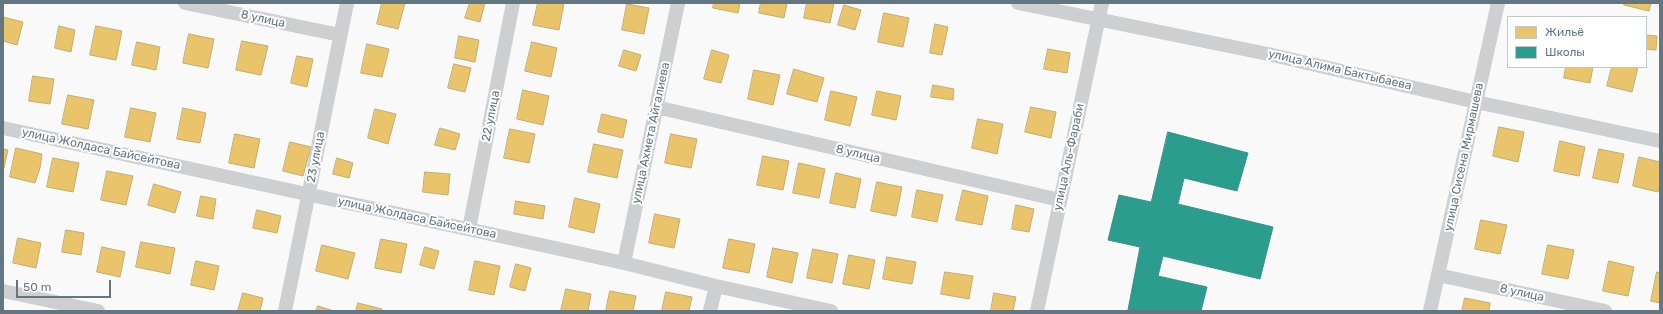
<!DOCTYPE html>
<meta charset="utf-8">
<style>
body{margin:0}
#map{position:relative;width:1663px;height:314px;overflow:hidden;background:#f9f9f9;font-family:Rubik,sans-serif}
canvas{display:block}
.frame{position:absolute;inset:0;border:4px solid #657683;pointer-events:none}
.legend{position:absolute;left:1507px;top:16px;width:140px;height:52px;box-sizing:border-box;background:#fff;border:1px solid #c1c8cd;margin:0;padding:5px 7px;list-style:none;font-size:12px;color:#657683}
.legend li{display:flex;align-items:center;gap:8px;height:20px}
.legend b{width:20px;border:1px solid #c1c8cd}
.scale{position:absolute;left:16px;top:280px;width:95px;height:18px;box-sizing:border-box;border:2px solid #657683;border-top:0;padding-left:5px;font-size:12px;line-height:14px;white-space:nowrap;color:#657683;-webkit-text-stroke:3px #fff;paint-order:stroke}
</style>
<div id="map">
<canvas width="1663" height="314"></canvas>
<div class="frame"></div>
<ul class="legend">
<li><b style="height:11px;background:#e9c46a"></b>Жильё</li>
<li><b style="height:11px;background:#2a9d8f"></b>Школы</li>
</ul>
<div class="scale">50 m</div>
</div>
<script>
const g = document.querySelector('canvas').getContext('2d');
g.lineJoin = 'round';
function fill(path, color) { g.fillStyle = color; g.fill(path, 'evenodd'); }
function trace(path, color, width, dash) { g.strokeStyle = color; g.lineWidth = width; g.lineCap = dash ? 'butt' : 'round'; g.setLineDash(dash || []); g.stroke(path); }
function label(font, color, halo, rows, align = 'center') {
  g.font = font + ' Rubik,sans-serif'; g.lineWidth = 4; g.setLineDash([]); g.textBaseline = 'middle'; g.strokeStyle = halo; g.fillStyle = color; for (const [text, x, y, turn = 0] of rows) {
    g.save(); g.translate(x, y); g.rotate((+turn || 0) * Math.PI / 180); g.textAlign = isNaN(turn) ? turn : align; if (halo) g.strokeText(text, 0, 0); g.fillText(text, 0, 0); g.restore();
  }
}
const homes = new Path2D(`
 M382,3H405L398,29L377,24Z
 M470,3H485L480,22L465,18Z
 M538,3H564L559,30L533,25Z
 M714,3H740L738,13L713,8Z
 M761,3H787L784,18L759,13Z
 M807,3H834L830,23L804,18Z
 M1624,3H1651L1649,11L1624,5Z
 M627,4L649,8L644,34L622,30Z
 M844,5L861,10L855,30L838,25Z
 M884,13L909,18L903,47L878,42Z
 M3,17L23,22L17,45L3,41Z
 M935,24L948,27L942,55L930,53Z
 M59,26L75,30L71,52L55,48Z
 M96,26L122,31L116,60L90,55Z
 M189,34L214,39L208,68L183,63Z
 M1646,35L1657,36L1656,50L1646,49Z
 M459,36L479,40L475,62L455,58Z
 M242,41L268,46L261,75L236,70Z
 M137,42L160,47L156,70L132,65Z
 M532,42L557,48L551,77L525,71Z
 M367,44L389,49L382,77L361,73Z
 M1048,49L1070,53L1067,73L1044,69Z
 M624,50L641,55L636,71L619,66Z
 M712,50L729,55L721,83L704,79Z
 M297,56L313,59L307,87L291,83Z
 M454,64L471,68L465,92L448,88Z
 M1566,67H1593L1590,83L1564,78Z
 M1612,67H1638L1632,92L1607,86Z
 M794,69L824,78L817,102L787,94Z
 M754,70L780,75L773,105L748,99Z
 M33,76L54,79L50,104L29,101Z
 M933,85L954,89L953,100L931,97Z
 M523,90L549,96L543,125L517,119Z
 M831,91L857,97L850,126L825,120Z
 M877,91L901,96L896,120L872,115Z
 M68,95L94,100L88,129L62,124Z
 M1031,107L1056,112L1051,138L1025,132Z
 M131,108L156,113L150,142L125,137Z
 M183,108L206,113L200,143L177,139Z
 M375,109L396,114L388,144L368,138Z
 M602,114L627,120L623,138L598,132Z
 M978,119L1003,124L997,154L972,148Z
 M1499,127L1524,132L1518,162L1493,156Z
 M440,128L460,134L455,150L435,145Z
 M510,129L535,134L529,163L504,158Z
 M235,134L260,139L254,168L229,163Z
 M671,134L697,139L691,168L665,163Z
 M1560,141L1585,147L1579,176L1554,171Z
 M290,142L311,147L303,176L283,171Z
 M594,144L623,150L617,178L588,172Z
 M16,148L42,154L40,168L35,183L10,177Z
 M3,149L8,150L3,172Z
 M1599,149L1624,154L1618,183L1593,178Z
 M763,156L789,161L783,190L757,185Z
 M1639,157L1660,162V184L1658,192L1633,186Z
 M53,158L79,163L73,192L47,187Z
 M337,158L353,163L349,178L333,174Z
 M799,163L825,169L819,198L793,193Z
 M107,171L133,176L126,205L101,200Z
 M425,172L450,174L448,195L423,192Z
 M836,173L861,179L855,208L830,203Z
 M877,182L902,187L896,216L871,211Z
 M154,184L181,192L175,213L148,205Z
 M917,190L943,195L937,222L912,217Z
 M963,190L988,196L982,225L956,220Z
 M201,196L216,199L213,219L197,216Z
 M575,198L600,204L594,233L569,227Z
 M516,201L545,206L543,219L514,214Z
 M1016,205L1034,209L1029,232L1012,229Z
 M257,210L281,216L277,233L253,228Z
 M655,214L680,219L674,248L649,243Z
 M1481,220L1507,225L1500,254L1475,249Z
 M66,230L84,233L81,255L62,252Z
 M18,238L41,243L36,268L13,263Z
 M381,239L407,244L401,273L375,268Z
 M729,239L755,244L749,273L723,268Z
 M141,242L175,248L170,274L136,267Z
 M322,245L355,253L348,279L316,271Z
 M1548,245L1574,250L1568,279L1542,274Z
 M102,247L125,252L120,277L97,272Z
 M425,247L439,251L434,269L420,265Z
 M773,248L798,253L792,283L767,277Z
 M813,249L838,254L832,283L807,278Z
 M849,255L875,260L869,289L843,284Z
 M887,257L916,262L912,284L883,279Z
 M196,261L219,266L214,290L191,285Z
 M475,261L500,266L494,295L469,290Z
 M1609,261L1634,267L1628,296L1603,291Z
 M516,264L531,268L525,291L510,287Z
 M945,272L973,276L969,299L941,294Z
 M1657,272L1660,273V303L1651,301Z
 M566,289L591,294L588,311H561Z
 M610,291L636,296L633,311H606Z
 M666,292L692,297L689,311H662Z
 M243,293L263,298L260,311H238Z
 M994,293L1016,297L1013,311H991Z
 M1465,298L1490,303L1489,311H1462Z
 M358,303L382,309L381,311H356Z
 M318,306L334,311H316Z`);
const schools = new Path2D(`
 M1168,132L1248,153L1237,191L1184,178L1178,204L1273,227L1260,279L1163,256L1158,276L1207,287L1201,311H1134L1128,310L1140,247L1108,240L1119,195L1151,202Z`);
const minor = new Path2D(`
 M185,3L340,35
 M1018,3L1268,54L1476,102L1660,141
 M656,107L1060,200
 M3,128L624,263L716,286L831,311
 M469,229L513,3
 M624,263L678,3
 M1438,275L1605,311
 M3,291L98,311
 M285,311L347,3
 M710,311L716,286
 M1037,311L1102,3
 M1430,311L1498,3`);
const streetNames = [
 ["8 улица",263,19,12],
 ["улица Алима Бактыбаева",1340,70,13],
 ["22 улица",491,116,-79],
 ["улица Ахмета Айгалиева",651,133,-78],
 ["улица Жолдаса Байсейтова",101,149,12],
 ["8 улица",858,154,13],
 ["23 улица",316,157,-79],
 ["улица Аль-Фараби",1069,157,-78],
 ["улица Сисена Мирмашева",1464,157,-78],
 ["улица Жолдаса Байсейтова",417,218,12],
 ["8 улица",1522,293,12]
];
fill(homes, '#e9c46a');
trace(homes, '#c1ad72', 1);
fill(schools, '#2a9d8f');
trace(schools, '#3c918b', 1);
trace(minor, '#cecfd0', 14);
label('12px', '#657683', '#fff', streetNames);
</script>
